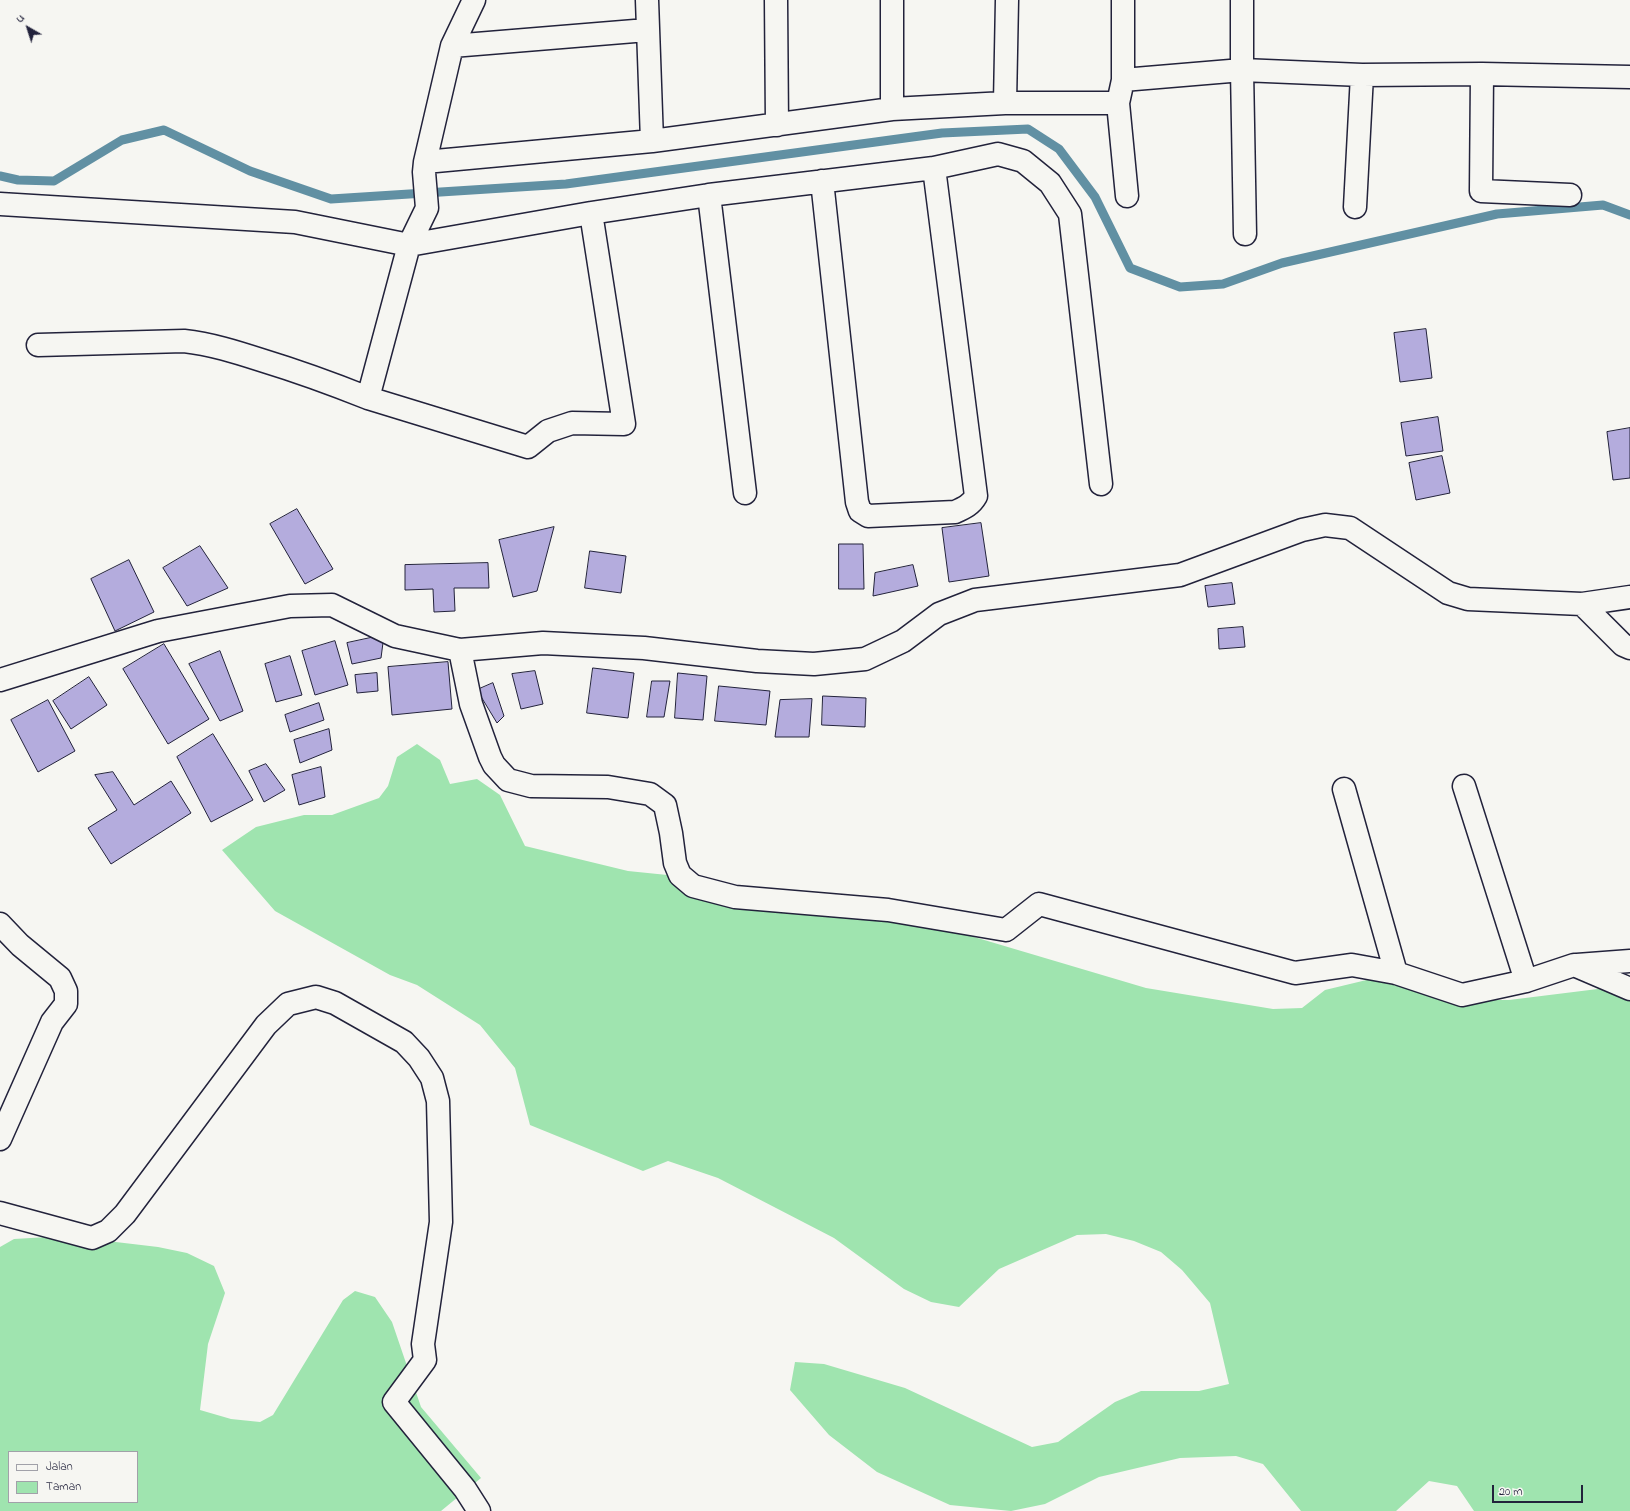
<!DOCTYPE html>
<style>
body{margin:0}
#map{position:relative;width:1630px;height:1511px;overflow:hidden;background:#f6f6f2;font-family:"Indie Flower",sans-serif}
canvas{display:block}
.legend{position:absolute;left:8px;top:1451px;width:130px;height:52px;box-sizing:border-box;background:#f6f6f2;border:1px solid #a1a1a9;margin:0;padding:5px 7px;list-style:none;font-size:12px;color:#22223b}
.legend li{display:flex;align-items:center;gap:8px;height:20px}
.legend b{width:20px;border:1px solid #a1a1a9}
.north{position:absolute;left:8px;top:8px;width:40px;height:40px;-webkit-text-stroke:3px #f6f6f2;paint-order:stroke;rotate:321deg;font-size:11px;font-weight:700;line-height:16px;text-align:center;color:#22223b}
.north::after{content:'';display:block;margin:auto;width:14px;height:18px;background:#22223b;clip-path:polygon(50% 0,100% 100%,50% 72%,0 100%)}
.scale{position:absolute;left:1492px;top:1485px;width:91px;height:18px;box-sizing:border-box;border:2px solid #22223b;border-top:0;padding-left:5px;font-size:12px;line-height:14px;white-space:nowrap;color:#22223b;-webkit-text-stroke:3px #f6f6f2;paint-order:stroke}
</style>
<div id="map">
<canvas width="1630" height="1511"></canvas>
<ul class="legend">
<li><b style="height:5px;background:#f6f6f2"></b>Jalan</li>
<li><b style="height:11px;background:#9fe4af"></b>Taman</li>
</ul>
<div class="north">U</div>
<div class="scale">20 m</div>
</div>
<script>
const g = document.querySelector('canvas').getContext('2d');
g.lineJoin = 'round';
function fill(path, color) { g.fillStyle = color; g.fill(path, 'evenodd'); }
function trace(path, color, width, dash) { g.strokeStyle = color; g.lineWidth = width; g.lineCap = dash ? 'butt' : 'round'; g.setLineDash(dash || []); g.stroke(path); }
const green = new Path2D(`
 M417,744L440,760L450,784L477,779L500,795L525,846L628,871L687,877L768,908L900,915L1146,988L1273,1009L1302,1008L1325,990L1379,977L1479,1000H1509L1630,985V1511H1474L1457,1486L1429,1481L1396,1511H1301L1263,1464L1236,1456L1180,1458L1099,1477L1045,1504L1011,1511L950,1505L877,1472L829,1435L790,1390L795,1362L824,1364L905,1388L1032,1447L1058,1442L1115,1402L1141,1391H1199L1229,1384L1210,1303L1182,1270L1161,1252L1134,1241L1106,1234L1077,1235L999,1269L959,1307L931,1302L904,1289L834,1238L718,1178L668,1161L643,1171L530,1125L515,1068L480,1025L417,985L390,975L275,911L222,850L256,827L304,815H332L379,798L388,786L397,757Z
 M65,1236L158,1247L187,1253L214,1266L225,1293L208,1344L200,1410L231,1419L260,1422L273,1415L343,1300L355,1291L375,1297L392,1322L421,1407L481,1478L441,1511H0V1247L14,1239ZM9,1452H137V1502H9Z`);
const stream = new Path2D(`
 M0,176L18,180L54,181L122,140L164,130L250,171L331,199L566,184L942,133L1028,129L1059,149L1095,197L1130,268L1180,287L1223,284L1282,263L1497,214L1603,205L1630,215`);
const building = new Path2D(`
 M1426,329L1432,378L1400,382L1394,333Z
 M1438,417L1443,451L1406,456L1401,423Z
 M1630,428V478L1613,480L1607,432Z
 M1442,456L1450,493L1416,500L1409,463Z
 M297,509L333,569L305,584L270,524Z
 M981,523L989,576L949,582L942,528Z
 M554,527L537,591L513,597L499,540Z
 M839,544H863L864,589H839Z
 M200,546L228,588L187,606L163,568Z
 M590,551L626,556L621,593L585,588Z
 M129,560L154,612L115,631L91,579Z
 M488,563L489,588H454L455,611L434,612L433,589L405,590V565Z
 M913,565L918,586L873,596L875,573Z
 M1232,583L1235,604L1208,607L1205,586Z
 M1243,627L1245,647L1219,649L1218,629Z
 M384,635L381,658L352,664L347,643Z
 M335,641L348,685L315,695L302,651Z
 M164,644L209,719L168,744L123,669Z
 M220,651L243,711L220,721L189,664Z
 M290,656L302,695L276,702L265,664Z
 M448,662L452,709L392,715L388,667Z
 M593,668L634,673L628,718L587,713Z
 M535,671L543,704L521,709L512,674Z
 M377,673L378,691L357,693L355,675Z
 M678,673L707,676L703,720L675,718Z
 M89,677L107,705L71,729L53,701Z
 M652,681H670L664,717H647Z
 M493,683L504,716L497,723L477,690Z
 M719,686L770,691L766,725L715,721Z
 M823,696L866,698L865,727L822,725Z
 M812,699L809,737H775L780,700Z
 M48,700L75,751L38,772L11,720Z
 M319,703L324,720L290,732L285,715Z
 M329,729L332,750L300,763L294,740Z
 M213,734L253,800L211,822L177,757Z
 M266,764L285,790L264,802L249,771Z
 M321,767L325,797L299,805L292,775Z
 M113,772L134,805L171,781L191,813L111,864L88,828L117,810L95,775Z`);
const minor = new Path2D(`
 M647,0L652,141
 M776,0L777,125
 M1123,0V80L1118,103L1127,196
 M1242,0V70L1245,234
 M452,46L647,30
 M1482,74L1481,191L1570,195
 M1123,80L1242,70L1362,75L1482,74L1630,77
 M1005,103L1007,0
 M892,109V0
 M425,162L652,141L892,109L1005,103H1118
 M822,181L857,502L860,511L868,516L955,512C964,508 971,505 976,496L934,168
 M709,195L745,493
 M0,204L295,222L409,245L368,398C333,384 297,371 261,360C236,352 211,344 184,341L38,345
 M1355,207L1362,75
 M409,245L591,213L709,195L934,168L998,154L1023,161L1050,183L1070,214L1101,484
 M409,245L427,208L424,172L425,162L452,46L474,0
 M368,398L528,447L548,431L572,423L624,424L591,213
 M1582,604L1630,597
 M460,650L471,704L490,757L494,765L508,780L531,786L608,787L650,794L665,805L671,833L675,863L680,875L693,886L735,897L888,910L1006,930L1039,904L1295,973L1352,965L1396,973L1462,995L1526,981L1574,965L1630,989
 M0,680L158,631L290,606L332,605L395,636L460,650L543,643L644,648L757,661L814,664L865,659L903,641L939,614L975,600L1180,575L1302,530L1325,525L1350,528L1448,593L1468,599L1582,604L1623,645L1630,648
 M1464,786L1526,981
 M1344,789L1396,973
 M0,924L20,945L60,978L66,991V1004L52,1022L0,1139
 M1577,965L1630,961
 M0,1213L92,1238L108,1231L125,1214L266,1025L288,1004L316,997L335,1003L404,1042L419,1058L432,1078L438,1101L441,1222L423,1344L425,1360L394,1402L465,1489L479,1511`);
fill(green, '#9fe4af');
trace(stream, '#6190a3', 9);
fill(building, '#b4acdd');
trace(building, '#22223b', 1);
trace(minor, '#22223b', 25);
trace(minor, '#f6f6f2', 22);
</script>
